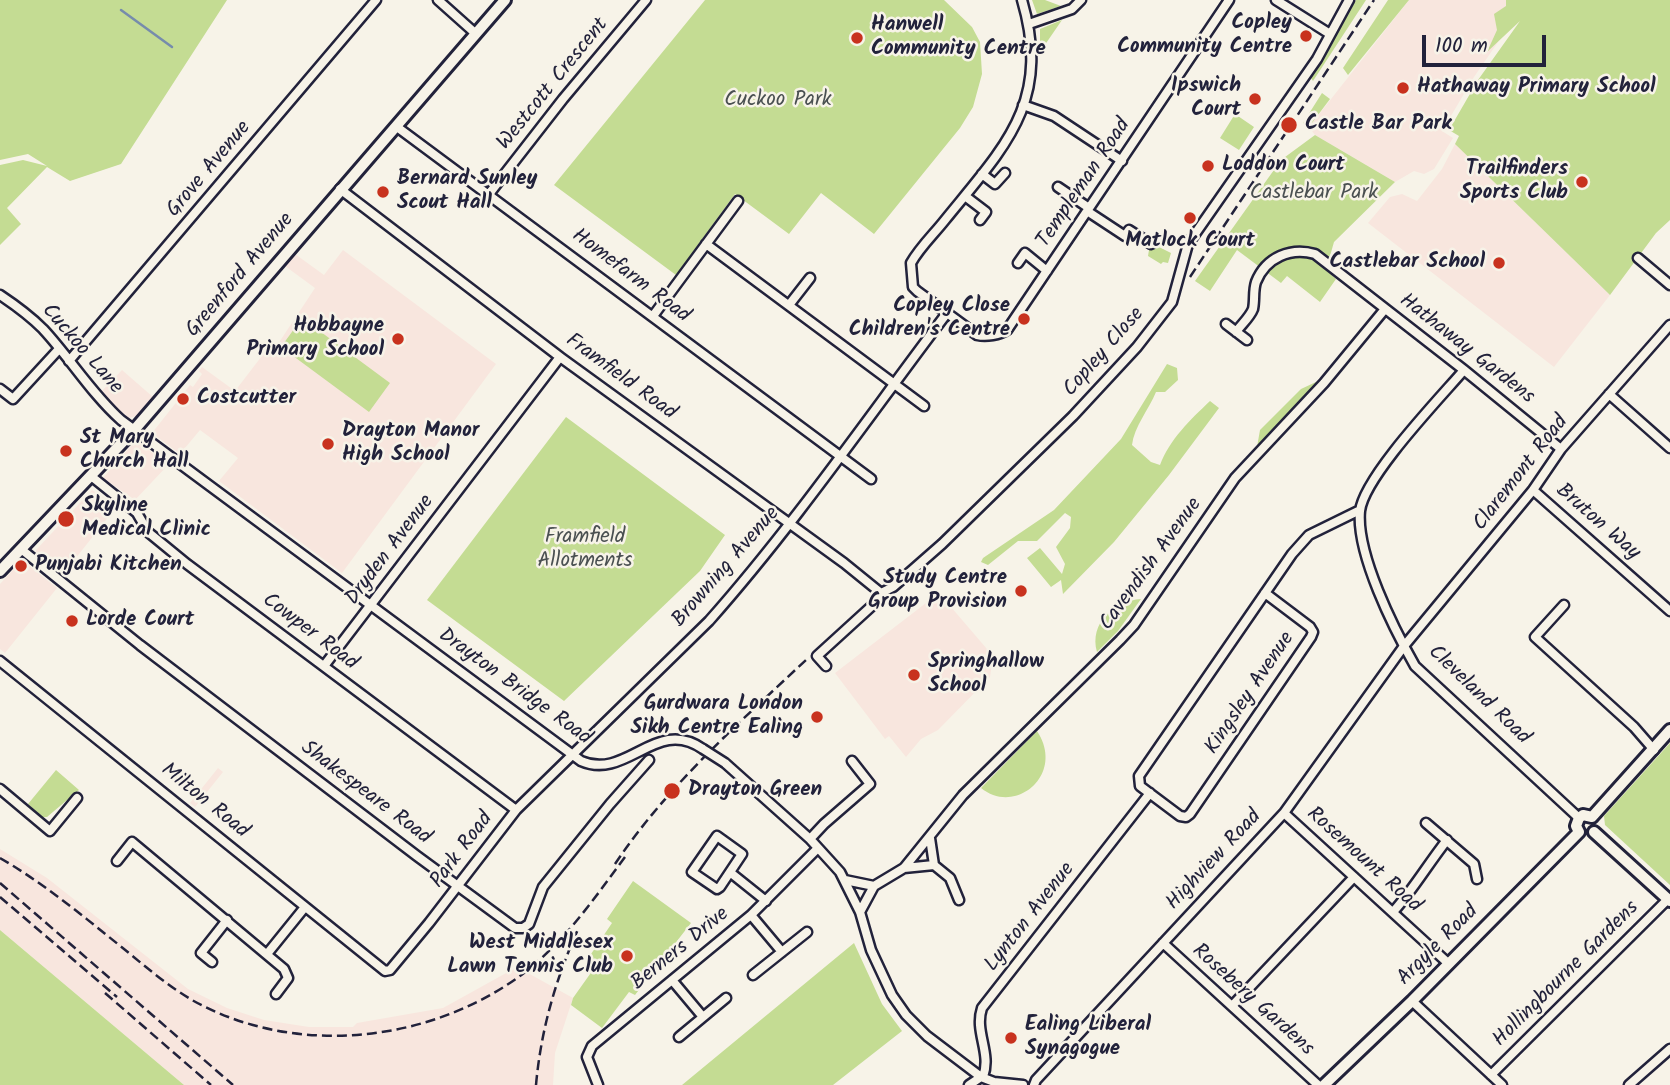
<!DOCTYPE html>
<style>
body{margin:0}
#map{position:relative;width:1670px;height:1085px;overflow:hidden;background:#f7f3e8;font-family:Kalam,sans-serif}
canvas{display:block}
.scale{position:absolute;left:1422px;top:35px;width:124px;height:32px;box-sizing:border-box;border:4px solid #22223b;border-top:0;padding-left:9px;font-size:21px;line-height:24px;white-space:nowrap;color:#22223b;-webkit-text-stroke:5px #f7f3e8;paint-order:stroke}
</style>
<div id="map">
<canvas width="1670" height="1085"></canvas>
<div class="scale">100 m</div>
</div>
<script>
const g = document.querySelector('canvas').getContext('2d');
g.lineJoin = 'round';
function fill(path, color) { g.fillStyle = color; g.fill(path, 'evenodd'); }
function trace(path, color, width, dash) { g.strokeStyle = color; g.lineWidth = width; g.lineCap = dash ? 'butt' : 'round'; g.setLineDash(dash || []); g.stroke(path); }
function label(font, color, halo, rows, align = 'center') {
  g.font = font + ' Kalam,sans-serif'; g.lineWidth = 5; g.setLineDash([]); g.textBaseline = 'middle'; g.strokeStyle = halo; g.fillStyle = color; for (const [text, x, y, turn = 0] of rows) {
    g.save(); g.translate(x, y); g.rotate((+turn || 0) * Math.PI / 180); g.textAlign = isNaN(turn) ? turn : align; if (halo) g.strokeText(text, 0, 0); g.fillText(text, 0, 0); g.restore();
  }
}
const built = new Path2D(`
 M1409,0H1527L1474,77L1442,131L1453,138L1434,169L1424,174L1414,171L1395,182L1315,135L1309,127Z
 M1455,144L1610,295L1554,367L1368,223L1390,197L1402,194L1417,201L1442,169Z
 M343,250L496,364L342,573L219,481L238,458L200,430L180,454L152,433L190,385L193,387L202,374L199,371L202,367L235,391L268,348L276,347L315,288L285,266L295,254L324,275Z
 M122,370L153,397L137,416L128,418L101,392Z
 M136,440L168,465L135,500L103,478Z
 M92,490L117,506L64,573L36,552V550Z
 M22,560L57,588L5,653L0,649V584Z
 M939,593L993,656L990,677L938,730L921,739L906,757L889,736L885,739L835,673Z
 M218,768L223,772L195,807L190,803Z
 M0,849L47,878L188,989L227,1008L264,1020L309,1027H353L357,1023L443,1008L517,967L573,998L555,1053L553,1085H184L0,930Z`);
const green = new Path2D(`
 M0,0H227L121,164L70,181L47,167L7,208L21,224L0,245V165L23,160L47,166L28,154L0,160Z
 M705,0H944L972,27L980,42L982,74L973,107L960,128L874,234L821,193L789,234L735,194L676,275L554,185Z
 M1032,0H1045L1061,6L1037,14Z
 M1356,0H1366L1313,81L1311,78Z
 M1388,0H1409L1348,75L1343,68Z
 M1506,0H1670V220L1656,233L1610,295L1455,144L1459,136L1449,130L1478,80L1520,21L1487,52L1497,30L1494,14L1506,6Z
 M1062,20L1040,52V29Z
 M1322,93L1330,99L1309,127L1303,123Z
 M1235,114L1254,127L1239,150L1220,138Z
 M1315,135L1395,182L1334,242L1326,270L1336,279L1320,302L1287,276L1281,283L1237,250L1210,291L1195,281L1281,160Z
 M1157,246L1171,253L1168,263L1163,262L1161,264L1148,256L1149,250Z
 M302,318L390,383L369,412L281,347Z
 M1167,364L1177,368L1178,380L1165,392H1156C1149,409 1134,427 1132,445L1151,462L1160,465C1170,439 1190,420 1210,401L1219,408L1169,475L1114,542L1063,594L1061,580L1051,587L1027,558L1040,548L1062,574L1065,564L1056,547L1070,528L1071,517L1065,513L1037,541H1018L988,565L981,562L983,558L1054,510L1121,439Z
 M1316,382L1318,383L1257,447L1260,430L1301,389Z
 M566,417L725,535L700,571L564,701L427,600Z
 M1141,599L1118,631L1097,652C1089,623 1114,601 1141,599Z
 M1037,731C1066,775 1015,816 981,788Z
 M1670,743V885L1605,825L1604,816Z
 M56,770L79,790L47,817H42L28,804Z
 M633,881L691,923L635,995L629,992L602,1028L571,1005L573,998L595,967L587,960L612,923L607,919Z
 M0,930L184,1085H0Z
 M854,943L882,1004L902,1031L833,1085H682Z`);
const stream = new Path2D(`
 M121,10L172,47`);
const street = new Path2D(`
 M438,0L475,33
 M1022,0C1052,102 1005,146 945,220C934,234 920,247 911,263L913,287L917,291L977,335C986,337 1000,335 1007,330L1229,0
 M1276,0L1330,34
 M1029,24L1072,9L1081,0
 M1023,105L1054,116L1122,161
 M397,127L871,479
 M982,174L995,184L1005,173
 M1058,187L1089,208
 M340,189L560,357L844,563L881,593
 M489,194L563,99L646,0
 M965,196L986,212L980,220
 M1087,211L1125,236L1129,230L1151,244
 M706,244L924,406
 M1638,258L1670,285
 M1018,263L1025,253L1047,271
 M0,295C15,305 30,316 43,329C70,358 91,393 121,420L581,761C627,781 656,716 703,749
 M789,305L810,278
 M653,316L738,201
 M1226,324L1247,340
 M1236,332C1241,325 1250,317 1253,309C1255,300 1253,291 1256,282C1266,257 1291,247 1315,254L1464,370L1561,449
 M69,361L376,0
 M1464,370C1439,399 1364,477 1360,511C1356,554 1394,629 1415,666L1579,818
 M0,389L13,399L59,349
 M1609,394L1670,448
 M91,476L137,513L148,532L187,564L516,810
 M1533,490L1670,611
 M21,549L140,645L417,856L515,928H523L529,924L543,887L610,804L649,760
 M1265,593L1310,627L1313,632L1311,637L1190,814L1186,817L1180,816L1140,786L1139,776L1292,554L1309,535L1360,510
 M1564,605L1535,637L1634,727L1654,750
 M0,661L385,971L390,970L429,923L516,810L709,621C795,524 869,416 947,313
 M324,666L560,357
 M826,666L817,656L874,604L881,593L893,587L942,544L1073,416L1137,347L1172,302L1188,244L1317,59L1349,0
 M725,763L810,839L840,872L860,912L871,950L892,995L906,1015L927,1036L981,1077L994,1082L1023,1085
 M0,789L50,831L77,798
 M1284,813L1449,964
 M1426,823L1474,864L1477,879
 M717,836L742,854L720,887L717,889L692,872Z
 M930,838L934,865L950,878L959,900
 M810,839L824,824L870,784L852,761
 M117,861L132,842L284,969L288,978L276,994
 M904,868L934,865
 M731,873L766,901
 M845,880L874,886L904,868L963,795L1120,640L1134,625L1235,478L1324,383L1385,309
 M860,912L874,886
 M1393,912C1413,890 1428,864 1447,840
 M751,915L782,952
 M1163,943L1318,1085
 M267,954L305,907
 M212,962L201,953L227,920
 M753,975L807,932
 M672,980L703,1017
 M1412,1001L1502,1085
 M1232,1006L1354,877
 M679,1037L726,998
 M1491,1075L1668,899
 M983,1077C992,1053 974,1032 982,1008L1150,793
 M598,1085L587,1057L592,1046L751,915L818,848
 M969,1085L981,1077
 M1034,1085L1036,1080L1284,813L1404,646L1533,490L1561,449L1670,325
 M1629,1085L1670,1049`);
const secondary = new Path2D(`
 M0,571L135,429L505,0
 M1592,817L1670,730
 M1579,832L1576,826L1579,818L1583,815L1592,817
 M1594,832L1670,901
 M1324,1085L1412,1001L1579,832`);
const rail = new Path2D(`
 M1190,277L1374,0
 M0,858C45,884 84,917 124,949C146,967 168,986 192,1000C295,1058 431,1043 524,973C565,941 594,899 625,857
 M615,864C668,785 739,723 807,659
 M0,883L233,1085
 M0,897L117,997
 M105,993L211,1085
 M536,1085C541,1029 556,978 579,927`);
const streetBridge = new Path2D(`
 M703,749L725,763`);
const markers = [
 [1306,36,7,"#c8321e"],
 [857,38,7,"#c8321e"],
 [1403,88,7,"#c8321e"],
 [1255,99,7,"#c8321e"],
 [1289,125,9,"#c8321e"],
 [1208,166,7,"#c8321e"],
 [1582,182,7,"#c8321e"],
 [383,192,7,"#c8321e"],
 [1190,218,7,"#c8321e"],
 [1499,263,7,"#c8321e"],
 [1024,319,7,"#c8321e"],
 [398,339,7,"#c8321e"],
 [183,399,7,"#c8321e"],
 [328,444,7,"#c8321e"],
 [66,451,7,"#c8321e"],
 [66,519,9,"#c8321e"],
 [21,566,7,"#c8321e"],
 [1021,591,7,"#c8321e"],
 [72,621,7,"#c8321e"],
 [914,675,7,"#c8321e"],
 [817,717,7,"#c8321e"],
 [672,791,9,"#c8321e"],
 [627,956,7,"#c8321e"],
 [1011,1038,7,"#c8321e"]
];
const poiNames = [
 ["Copley",1292,24,"right"],
 ["Community Centre",1292,48,"right"],
 ["Hanwell",871,26],
 ["Community Centre",871,50],
 ["Ipswich",1241,87,"right"],
 ["Court",1241,111,"right"],
 ["Hathaway Primary School",1417,88],
 ["Castle Bar Park",1305,125],
 ["Loddon Court",1222,166],
 ["Trailfinders",1568,170,"right"],
 ["Sports Club",1568,194,"right"],
 ["Bernard Sunley",397,180],
 ["Scout Hall",397,204],
 ["Matlock Court",1190,242,"center"],
 ["Castlebar School",1485,263,"right"],
 ["Copley Close",1010,307,"right"],
 ["Children's Centre",1010,331,"right"],
 ["Hobbayne",384,327,"right"],
 ["Primary School",384,351,"right"],
 ["Costcutter",197,399],
 ["Drayton Manor",342,432],
 ["High School",342,456],
 ["St Mary",80,439],
 ["Church Hall",80,463],
 ["Skyline",82,507],
 ["Medical Clinic",82,531],
 ["Punjabi Kitchen",35,566],
 ["Study Centre",1007,579,"right"],
 ["Group Provision",1007,603,"right"],
 ["Lorde Court",86,621],
 ["Springhallow",928,663],
 ["School",928,687],
 ["Gurdwara London",803,705,"right"],
 ["Sikh Centre Ealing",803,729,"right"],
 ["Drayton Green",688,791],
 ["West Middlesex",613,944,"right"],
 ["Lawn Tennis Club",613,968,"right"],
 ["Ealing Liberal",1025,1026],
 ["Synagogue",1025,1050]
];
const streetNames = [
 ["Westcott Crescent",554,85,-51],
 ["Grove Avenue",210,170,-50],
 ["Templeman Road",1085,184,-56],
 ["Greenford Avenue",241,276,-50],
 ["Homefarm Road",630,277,37],
 ["Cuckoo Lane",81,350,49],
 ["Hathaway Gardens",1466,350,38],
 ["Copley Close",1105,353,-49],
 ["Framfield Road",620,378,36],
 ["Claremont Road",1522,474,-52],
 ["Bruton Way",1597,523,41],
 ["Dryden Avenue",391,551,-53],
 ["Cavendish Avenue",1152,565,-54],
 ["Browning Avenue",727,568,-49],
 ["Cowper Road",309,633,37],
 ["Drayton Bridge Road",514,688,36],
 ["Kingsley Avenue",1251,694,-56],
 ["Cleveland Road",1478,696,44],
 ["Shakespeare Road",365,794,37],
 ["Milton Road",204,802,39],
 ["Park Road",463,851,-53],
 ["Highview Road",1215,861,-47],
 ["Rosemount Road",1363,861,42],
 ["Lynton Avenue",1031,918,-52],
 ["Argyle Road",1439,946,-45],
 ["Berners Drive",681,950,-39],
 ["Hollingbourne Gardens",1567,975,-45],
 ["Rosebery Gardens",1252,1001,42]
];
const parkNames = [
 ["Cuckoo Park",778,101],
 ["Castlebar Park",1314,194],
 ["Framfield",585,538],
 ["Allotments",585,562]
];
fill(built, '#f8e6de');
fill(green, '#c4dc93');
trace(stream, '#768cac', 2.5);
trace(street, '#22223b', 13);
trace(secondary, '#22223b', 16);
trace(street, '#f7f3e8', 8);
trace(secondary, '#f7f3e8', 10);
trace(rail, '#22223b', 2.5, [10, 5]);
trace(streetBridge, '#22223b', 13, []);
trace(streetBridge, '#f7f3e8', 8);
for (const [x, y, r, color] of markers) { const dot = new Path2D(); dot.arc(x, y, r, 0, 2 * Math.PI); g.fillStyle = color; g.fill(dot); trace(dot, '#f7f3e8', 2.5); }
label('bold 21px', '#22223b', '#f7f3e8', poiNames, 'left');
label('21px', '#22223b', '#f7f3e8', streetNames);
label('21px', '#4a5051', '#f7f3e8', parkNames);
</script>
